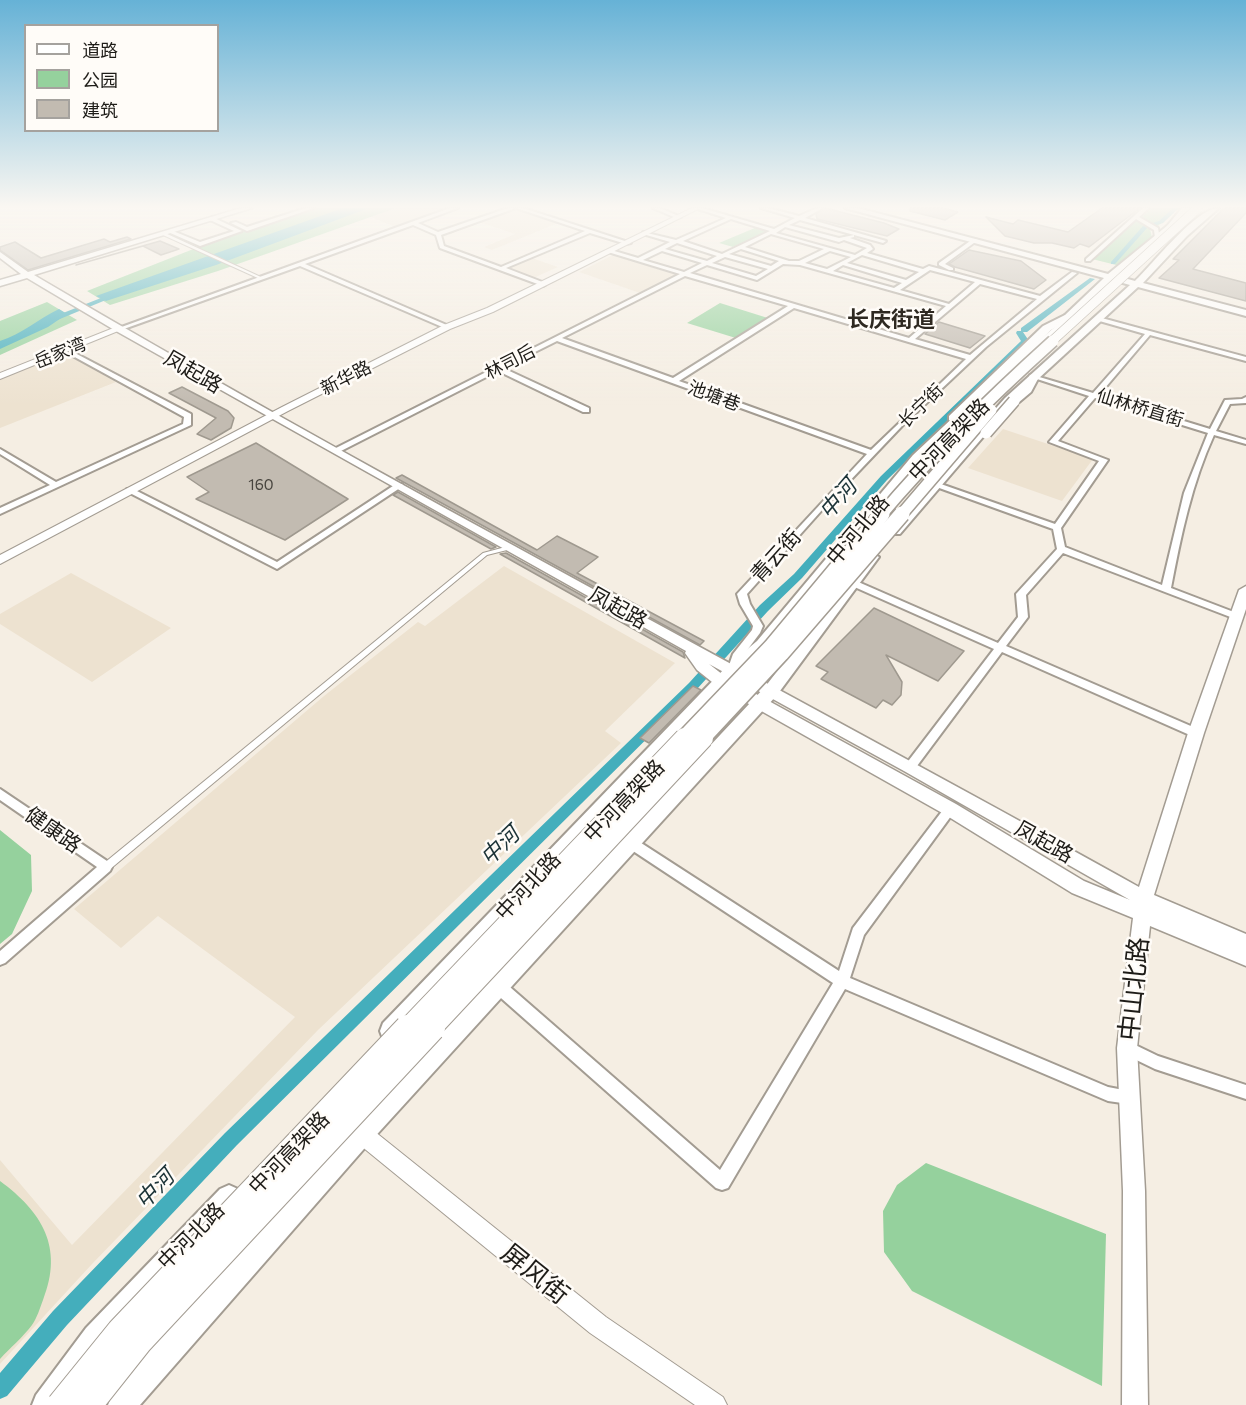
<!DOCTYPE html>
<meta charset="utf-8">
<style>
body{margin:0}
#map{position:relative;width:1246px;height:1405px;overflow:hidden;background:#f5eee3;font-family:Commissioner,"Noto Sans SC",sans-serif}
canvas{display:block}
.legend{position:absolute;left:24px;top:24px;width:195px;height:108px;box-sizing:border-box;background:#fffcf8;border:2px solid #a5a29e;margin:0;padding:8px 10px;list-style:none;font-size:18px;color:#1e1c18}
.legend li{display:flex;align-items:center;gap:12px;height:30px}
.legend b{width:30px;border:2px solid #a5a29e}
</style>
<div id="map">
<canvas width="1246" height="1405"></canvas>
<ul class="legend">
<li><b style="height:8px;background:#fff"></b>道路</li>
<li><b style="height:16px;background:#95d19d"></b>公园</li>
<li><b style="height:16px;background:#c2bbb1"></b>建筑</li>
</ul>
</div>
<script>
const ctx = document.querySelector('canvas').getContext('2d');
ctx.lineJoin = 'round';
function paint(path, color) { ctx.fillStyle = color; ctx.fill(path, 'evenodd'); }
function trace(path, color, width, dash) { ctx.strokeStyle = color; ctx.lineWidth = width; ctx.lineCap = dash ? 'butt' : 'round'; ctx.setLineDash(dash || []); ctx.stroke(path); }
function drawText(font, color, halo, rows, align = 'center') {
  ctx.font = font + ' Commissioner,"Noto Sans SC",sans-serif'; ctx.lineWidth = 5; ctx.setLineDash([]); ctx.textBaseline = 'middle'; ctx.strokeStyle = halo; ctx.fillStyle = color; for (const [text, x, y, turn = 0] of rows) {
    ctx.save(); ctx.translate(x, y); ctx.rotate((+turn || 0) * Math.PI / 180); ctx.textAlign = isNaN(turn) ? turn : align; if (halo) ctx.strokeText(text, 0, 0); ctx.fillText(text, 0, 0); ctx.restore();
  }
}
paint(new Path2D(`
 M396,208H455L398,228L370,217Z
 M513,208H518L561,222L492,250L484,247L515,234L476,221Z
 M613,255L677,275L640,293L579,272Z
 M529,257L558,267L529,280L500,269Z
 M65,353L116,382L0,428V379Z
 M1003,429L1093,459L1062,501L968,468Z
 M504,566L675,663L605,731L621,743L318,1030L92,1264L0,1364V1160L72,1245L295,1017L158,916L121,948L74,909L324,696L418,622L425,626Z
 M71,573L171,628L92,682L0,624V614Z`), '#ede2d0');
paint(new Path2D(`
 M316,208H396L218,271L110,305L87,291L206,244Z
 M1152,208H1177L1157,227L1142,217Z
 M1137,220L1150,229L1152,237L1120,266L1092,259Z
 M757,227L770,231L733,247L719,243Z
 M47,302L77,320L0,355V321Z
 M720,303L771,319L739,339L687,323Z
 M0,830L31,855L32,891L12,934L0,944Z
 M926,1163L1106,1234L1102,1386L912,1291L884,1252L883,1211L897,1185Z
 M0,1181C42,1212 64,1247 43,1300C40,1308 37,1318 32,1325C23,1337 10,1348 0,1359Z`), '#95d19d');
paint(new Path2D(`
 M343,208H369L216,265L106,301L96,296Z
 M59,309L67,314L48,327L0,349V341C22,334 38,319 59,309Z`), '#44aebc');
paint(new Path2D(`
 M1173,208H1179L1163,223L1147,228L1115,264H1111V262L1143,226L1159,221Z
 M1090,278L1095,279L1027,332H1023L1029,341L1028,343L887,480L802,578L768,611L697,689L237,1145L67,1325L7,1396L0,1399V1373L53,1311L225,1133L689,683L760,605L794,574L881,476L1021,341L1016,333L1017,331H1021V328Z
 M116,292L119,294L118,295L55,321L48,319Z`), '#44aebc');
const building = new Path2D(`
 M825,208L884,223L899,229L887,236L817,219L816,214Z
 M910,208H942L958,212L945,220L910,211Z
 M1102,208H1140L1089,247L1080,244L1074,248L1052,243H1034L1005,236L986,217L1013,224L1018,220L1068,232Z
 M1224,208H1246V213L1193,269L1246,283V301L1159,278L1179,260L1173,259Z
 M127,237L131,239L28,270L0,250V247L15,242L41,258L104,239L110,242Z
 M160,241L179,249L161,255L143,246L76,265Z
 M969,250L1021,261L1046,280L1034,289L955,267L949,264Z
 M939,322L985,336L970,348L925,334Z
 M182,387L228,411L234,418L231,428L211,440L197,434L216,418L169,393Z
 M256,443L348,499L285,540L196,499L209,492L187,477Z
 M402,475L537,550L557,536L598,557L577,573L704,641L700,645L396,478Z
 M398,492L496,547L491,549L393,495Z
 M506,553L683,652L685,658L500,554Z
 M874,608L964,651L938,681L886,655L902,682L901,695L892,705L883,700L876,708L821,679L828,672L816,666Z
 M693,686L701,690L649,743L640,738Z`);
paint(building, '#c2bbb1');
trace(building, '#9f998f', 1.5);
const pedestrian = new Path2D(`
 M163,233H165L263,278L260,279L163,235Z
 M509,546L512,548L511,549L487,555L109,870L106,871L103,870L102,867L103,864L483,553Z`);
const minor = new Path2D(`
 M306,208H314L247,231L231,223L236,222L247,227Z
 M450,208H458L418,223L438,232L508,208H523L631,243L626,244L590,233L506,268L545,283V285L543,286L440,248L436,235L413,225L305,264L449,326V328L447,329L300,266L121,330L116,329ZM516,208L585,231L501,267L444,246L441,235Z
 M653,208H660L681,217L676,218Z
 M695,208H702L774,229L795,218L761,208H768L799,216L817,208H823L805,218L886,241L883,243L800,220L789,225L839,238L854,235V237L850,238L870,245L873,249L867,253L923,269L929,266L1040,296L1072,272L1077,273L986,347L902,426L822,510L747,594L750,604L763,626L760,633L742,657L736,674L732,675L727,671L733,654L752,630L753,626L740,604L737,594L867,454L557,341L503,368L589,408V412H583L498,371L339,452H336L332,450L680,274L608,252L611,250L638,258L670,242L643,234V232L676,240L726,218ZM731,219L770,231L722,254L683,241ZM785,227L839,242L844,240L867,248L855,255L776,233ZM771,234L824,249L799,261H789L745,247ZM677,243L717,256L707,261L665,249ZM741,249L779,261L771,266L729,254ZM662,251L702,263L684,272L643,260ZM830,251L851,257L827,269L805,263ZM862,255L919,272L906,280L847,263ZM725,257L768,269L756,276L712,263ZM783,264L800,265L946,306L909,338L690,273L707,265L757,280ZM843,265L902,283L894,288L833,271ZM930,270L975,282L949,304L900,290ZM685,276L788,306L673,378L562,338ZM980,284L1037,299L970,355L915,339ZM794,308L966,359L871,450L679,381Z
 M1143,208H1149L1139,217L1158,228L1160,239L1155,238L1154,230L1136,219L1090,261H1086V259Z
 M212,217L242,231L200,246L168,232L173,231L200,242L234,231L210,220Z
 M973,239L978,240L945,264L953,268V270H949L939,265V263Z
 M1098,317L1246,357V361L1150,335L1099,395L1210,429L1225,400L1242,399L1246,397V403L1230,404L1216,431L1246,440V444L1214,435C1192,483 1181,535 1171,588L1239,614L1241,616L1239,618H1233L1063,553L1026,595L1028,617L1006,646L1200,730L1201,733L1200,736H1192L1002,652L914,770H906L904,767L906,764L994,649L850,585L848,583L850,581H856L998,643L1018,617L1016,594L1057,549L1053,529L931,485L932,483H938L1055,524L1099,461L1049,442L1089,396L1031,377L1036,376L1093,393L1145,334L1096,320L1095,319ZM1095,398L1208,433L1184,493L1162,585L1065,547L1061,528L1108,460L1058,441Z
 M73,352L191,414V425L0,514V508L50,485L0,454V449L56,482L183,424L184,417L71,355L70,354Z
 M396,484H402L403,486L277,569L126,491L127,489H133L277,562Z
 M0,789L110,863L112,867L110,871L5,963L0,965V951L97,867L0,800Z
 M950,804L954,806L956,809L954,812L864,935L850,978L1108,1087L1134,1092L1136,1097L1134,1102L1129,1104L1108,1101L845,989L728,1188L722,1190L716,1188L493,991L491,986L493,981L498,980L503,981L720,1170L833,983L627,847L625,843L627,839L631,838L635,839L839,971L853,928L946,806Z
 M1127,1041L1158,1056L1246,1085V1099L1155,1069L1122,1053L1120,1048L1122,1043Z`);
const tertiary = new Path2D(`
 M692,208H700L493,312L450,329L288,411L0,564V555L282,407L444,325L487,308Z
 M116,327L123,329L0,379V373Z
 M362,1124L369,1127L606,1317L723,1397L727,1405H695L590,1333L355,1141L352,1134L355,1127Z`);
const secondary = new Path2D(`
 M241,208H252L34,275C397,489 771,682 1139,887L1188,733L1239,590L1246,586V609L1204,733L1154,895L1246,934V966L1150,926L1137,1048L1145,1191L1148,1405H1122L1123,1191L1117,1048L1133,918L1072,893L944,814L717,686L697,670L685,653L686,651L116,331L27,278L0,286V280L21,274L0,258V252L28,272ZM709,664L904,771L1130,900L1084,881L956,804L727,678Z`);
const primary = new Path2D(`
 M845,208H858L1108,274L1173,221H1179V225L1117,276L1135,281C1153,264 1196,208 1219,208L1187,236L1143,283L1246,310V316L1138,287L1013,402L900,534H890L888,531L890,528L1005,398L1130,285L1112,280L1072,318L1069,324L1014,372L921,461L767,649L738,675L399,1039L391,1042L383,1039L380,1031L383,1023L726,667L757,641L913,455L1006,368L1062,321L1065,315L1104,278Z
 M872,553L879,557L777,695L370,1142L140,1405H108L112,1395L133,1368L354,1126L765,687L867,554Z
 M229,1185L238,1189L242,1198L238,1207L106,1348L64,1405H32L36,1395L86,1328L220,1189Z`);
const trunk = new Path2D(`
 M1182,208H1190L1169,235H1163V231Z
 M1065,315L1073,317L1051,330L957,420H949V416L1043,326Z
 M1034,374L1039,377L1031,392L1018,403H1010V399L1022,388L1030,375Z`);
trace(pedestrian, '#a39c92', 2);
trace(minor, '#a39c92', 4);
trace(tertiary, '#a39c92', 2);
trace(secondary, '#a39c92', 3);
trace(primary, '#a39c92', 4);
trace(trunk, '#a39c92', 4);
paint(pedestrian, '#fff');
paint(minor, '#fff');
paint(tertiary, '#fff');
paint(secondary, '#fff');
paint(primary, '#fff');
paint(trunk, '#fff');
const trunkBridgeFar4 = new Path2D(`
 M1051,342L1198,208`);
const trunkBridgeFar3 = new Path2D(`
 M986,433L1014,401
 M881,515C934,452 992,396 1053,341
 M901,515L991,410`);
const trunkBridgeFar2 = new Path2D(`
 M683,739L771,647L882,514
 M702,739L781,654L902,514`);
const trunkBridgeFar1 = new Path2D(`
 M407,1029L685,738
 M431,1029L703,738`);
const trunkBridge = new Path2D(`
 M60,1405L120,1331L408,1028
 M89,1405L139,1342L432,1028`);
trace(trunkBridgeFar4, '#a39c92', 10, []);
trace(trunkBridgeFar3, '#a39c92', 14, []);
trace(trunkBridgeFar2, '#a39c92', 18, []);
trace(trunkBridgeFar1, '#a39c92', 22, []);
trace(trunkBridge, '#a39c92', 28, []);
trace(trunkBridgeFar4, '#fff', 9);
trace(trunkBridgeFar3, '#fff', 11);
trace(trunkBridgeFar2, '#fff', 15);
trace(trunkBridgeFar1, '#fff', 20);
trace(trunkBridge, '#fff', 26);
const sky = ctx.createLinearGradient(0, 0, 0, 405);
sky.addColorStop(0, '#66b2d6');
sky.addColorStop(0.51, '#faf7f2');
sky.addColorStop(1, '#faf7f200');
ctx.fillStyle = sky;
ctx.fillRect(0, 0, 1246, 405);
drawText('15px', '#47443e', null, [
 ["160",261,485]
]);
drawText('18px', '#1e1c18', '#fffcf8', [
 ["岳家湾",60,353,-22],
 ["林司后",510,362,-27],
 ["新华路",346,378,-27],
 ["池塘巷",714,396,20],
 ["长宁街",921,406,-44],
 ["仙林桥直街",1140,408,17]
]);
drawText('21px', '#1e1c18', '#fffcf8', [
 ["凤起路",193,372,30],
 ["中河高架路",949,440,-46],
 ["中河北路",858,530,-50],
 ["青云街",776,556,-48],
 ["凤起路",618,608,29],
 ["中河高架路",624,801,-46],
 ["健康路",53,830,35],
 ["凤起路",1044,842,29],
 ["中河北路",528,886,-47],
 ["中河高架路",289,1153,-46],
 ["中河北路",191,1236,-45]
]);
drawText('bold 22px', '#2e2921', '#fffcf8', [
 ["长庆街道",891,320]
]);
drawText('italic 22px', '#1c3337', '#fffcf8', [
 ["中河",838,499,-49],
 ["中河",500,846,-44],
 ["中河",155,1189,-46]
]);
drawText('26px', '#1e1c18', '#fffcf8', [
 ["中山北路",1134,989,-84],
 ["屏风街",535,1274,39]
]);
</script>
